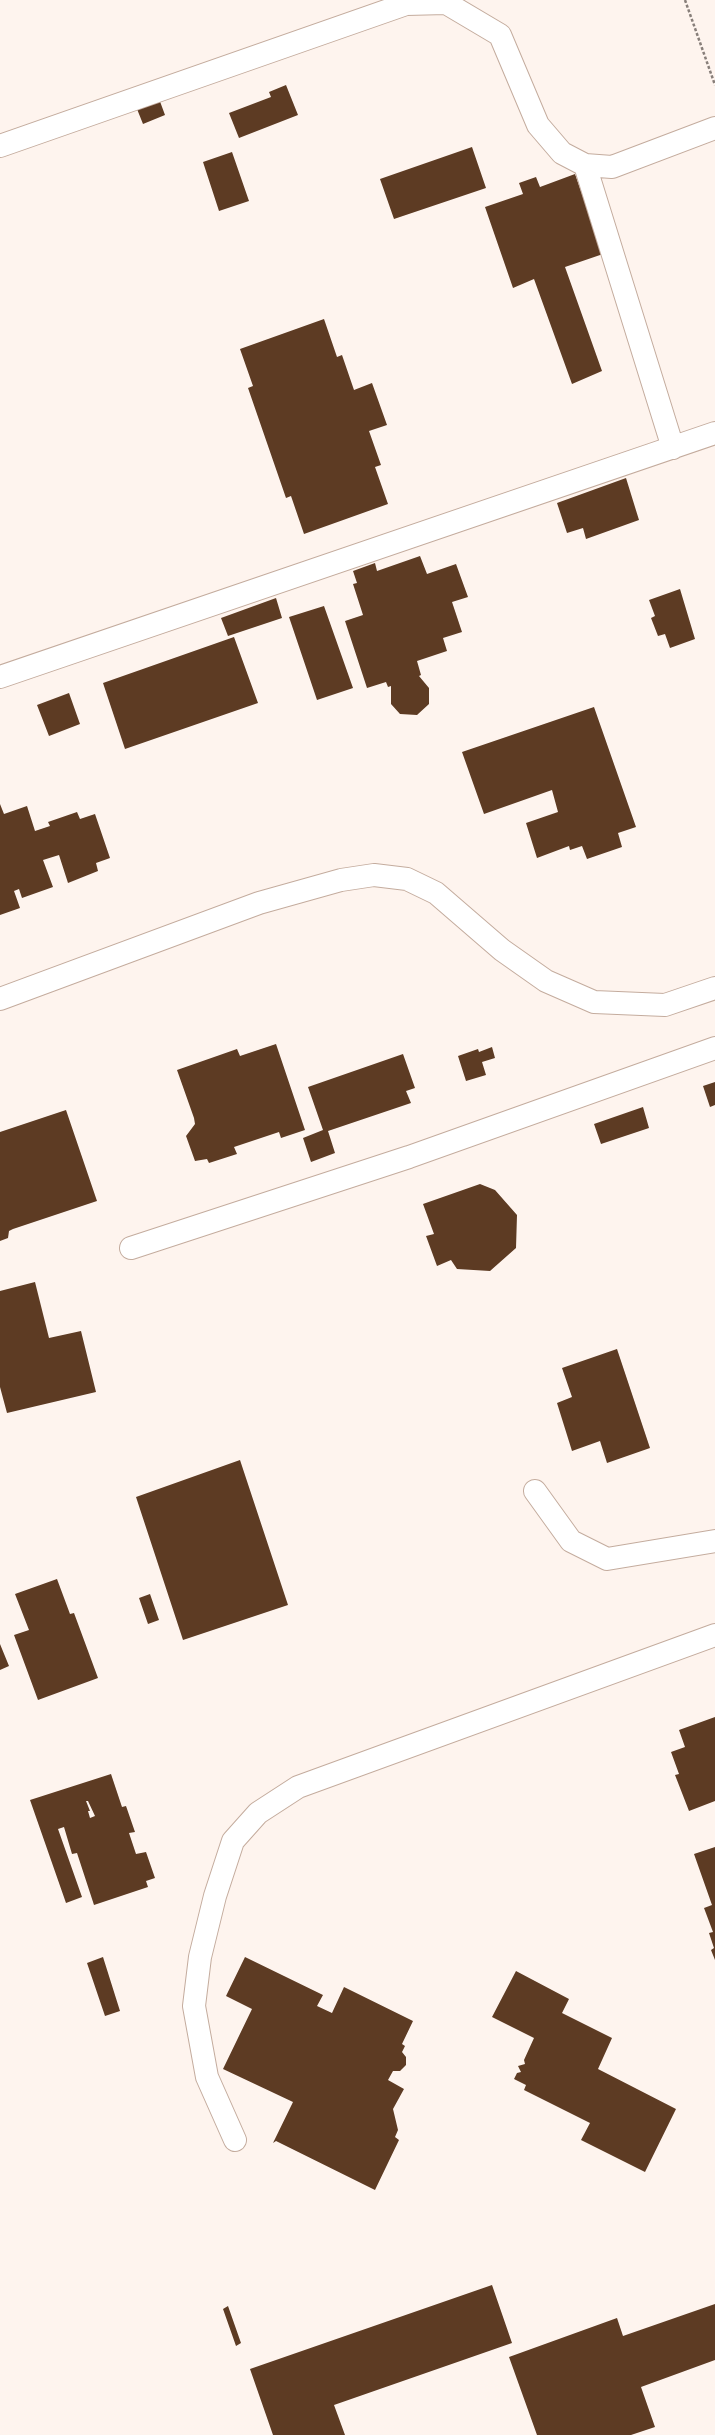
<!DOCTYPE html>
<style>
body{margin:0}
canvas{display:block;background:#fef4ee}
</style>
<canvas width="715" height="2435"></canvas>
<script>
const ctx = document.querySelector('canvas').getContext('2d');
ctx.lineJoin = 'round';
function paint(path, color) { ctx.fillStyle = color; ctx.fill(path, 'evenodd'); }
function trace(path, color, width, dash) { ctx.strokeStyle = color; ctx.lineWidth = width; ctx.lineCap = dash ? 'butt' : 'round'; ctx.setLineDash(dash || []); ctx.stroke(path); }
paint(new Path2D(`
 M286,85L298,115L239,138L229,113L271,97L269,92Z
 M158,96L165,115L143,124L135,104Z
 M472,147L486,188L394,219L380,179Z
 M232,152L249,201L219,211L203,162Z
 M575,174L603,254L565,267L602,371L572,384L534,279L513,288L485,207L523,194L519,183L536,177L540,187Z
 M324,319L337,357L342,355L354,390L372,383L387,425L369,431L381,465L375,467L388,504L304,534L291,496L286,498L248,388L253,386L240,349Z
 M626,478L639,520L586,539L583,528L567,533L557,503Z
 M420,556L427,574L456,564L468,597L452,602L462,632L443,638L447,651L417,661L421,675L419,676L429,688V704L417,715L400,714L391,704V686L388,687L386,682L367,688L345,621L363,615L353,584L357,583L353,571L375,563L377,571Z
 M680,589L695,639L670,648L665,634L658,636L651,618L655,616L649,600Z
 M276,598L282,618L228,636L221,618Z
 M324,606L353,688L317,700L289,617Z
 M234,637L258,703L125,749L103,683Z
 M69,693L80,724L49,736L37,705Z
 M594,707L636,827L618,833L622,847L587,859L582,846L570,850L569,846L537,858L526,823L558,812L552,790L484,814L462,752Z
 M0,804L4,814L27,806L35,831L50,826L48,822L77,812L80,819L95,814L110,858L96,863L98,871L68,883L59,855L43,860L53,887L22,898L19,889L14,891L20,908L0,915Z
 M276,1044L305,1130L281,1138L279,1132L234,1147L237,1154L209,1163L207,1159L195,1161L186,1136L195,1124L194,1118L177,1070L237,1049L240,1056Z
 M492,1047L495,1058L482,1062L486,1075L466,1081L458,1056L478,1049L479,1052Z
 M403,1054L415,1088L406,1091L411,1103L328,1131L335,1153L311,1162L303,1138L323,1130L308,1087Z
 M715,1082V1105L710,1107L703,1086Z
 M643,1107L649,1128L601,1144L594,1124Z
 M66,1110L97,1201L13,1229L9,1231L8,1238L0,1241V1132Z
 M480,1184L495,1190L517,1215L516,1248L490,1271L457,1269L451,1260L437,1266L426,1236L434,1234L423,1204Z
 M35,1282L49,1338L81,1331L96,1392L7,1413L0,1387V1291Z
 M617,1349L650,1448L607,1463L600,1441L572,1451L557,1403L572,1397L562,1368Z
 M240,1460L288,1605L183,1640L136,1497Z
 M57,1579L70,1614L74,1613L98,1678L38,1700L14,1635L29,1630L15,1594Z
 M150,1594L159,1620L148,1624L139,1598Z
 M0,1644L9,1666L0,1670Z
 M715,1717V1801L689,1811L675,1775L679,1774L671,1752L685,1747L679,1730Z
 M111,1774L122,1807L126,1806L135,1832L129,1833L136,1854L146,1852L155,1878L146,1881L148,1887L94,1905L77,1853L72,1854L64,1827L58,1829L82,1897L66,1903L30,1800ZM86,1801H88L95,1816L90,1818L88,1811H90Z
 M715,1847V1960L711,1950L714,1948L709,1933L713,1932L704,1908L712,1905L694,1854Z
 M103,1957L120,2011L105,2016L87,1963Z
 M245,1957L323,1995L317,2006L332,2013L344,1987L413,2021L402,2044L405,2046L402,2052L406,2057V2065L400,2071H393L388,2080L404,2089L393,2109L398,2130L395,2137L399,2140L375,2190L276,2141L273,2143L293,2102L223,2069L252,2009L226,1996Z
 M516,1971L569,1999L562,2013L612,2038L598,2069L676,2109L645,2172L581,2140L590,2123L524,2090L526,2085L514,2079L517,2073L521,2072L518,2066L525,2064L524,2060L534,2038L492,2017Z
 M492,2285L512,2343L334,2405L345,2435H273L250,2369Z
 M715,2304V2360L641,2387L655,2427L631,2435H537L509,2357L617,2318L623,2336Z
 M228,2306L241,2343L236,2346L223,2309Z`), '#5d3b23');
const minor = new Path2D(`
 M0,146L406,4L446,3L500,35L538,125L562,153L585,165L612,167L715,128
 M585,165L673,448
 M0,677L715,433
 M0,999L259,903L341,880L374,875L407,879L436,893L502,950L546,981L594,1002L665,1005L715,988
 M131,1248L409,1157L715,1048
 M535,1491L571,1541L607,1559L715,1541
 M235,2140L207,2077L194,2006L200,1957L215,1896L233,1841L258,1813L298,1787L715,1635`);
trace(minor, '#c4ac9e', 24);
trace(new Path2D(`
 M685,0L715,85`), '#887f7a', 2.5, [3, 2]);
trace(minor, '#fff', 22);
</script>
